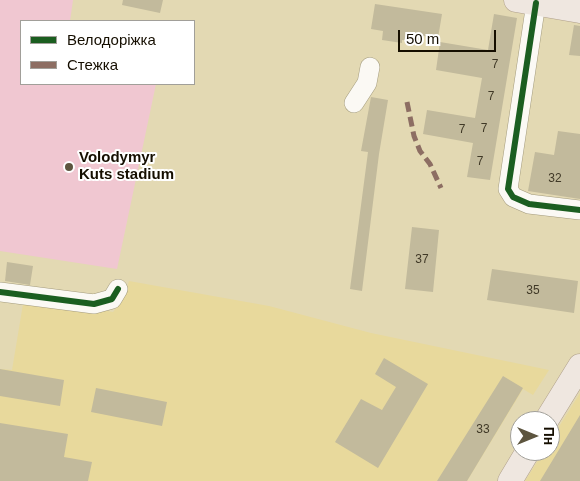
<!DOCTYPE html>
<meta charset="utf-8">
<style>
body{margin:0}
#map{position:relative;width:580px;height:481px;overflow:hidden;background:#e3d9b3;font-family:Arial,sans-serif}
canvas{display:block}
.legend{position:absolute;left:20px;top:20px;width:175px;height:65px;box-sizing:border-box;background:#fff;border:1px solid #a19f99;margin:0;padding:6px 9px;list-style:none;font-size:15px;color:#150e00}
.legend li{display:flex;align-items:center;gap:10px;height:25px}
.legend b{width:25px;border:1px solid #a19f99}
.north{position:absolute;left:510px;top:411px;width:50px;height:50px;box-sizing:border-box;background:#fff;border:1px solid #a19f99;border-radius:50%;rotate:90deg;font-size:14px;font-weight:700;line-height:20px;text-align:center;color:#150e00}
.north::after{content:'';display:block;margin:auto;width:18px;height:22px;background:#5d553f;clip-path:polygon(50% 0,100% 100%,50% 72%,0 100%)}
.scale{position:absolute;left:398px;top:30px;width:98px;height:22px;box-sizing:border-box;border:2px solid #150e00;border-top:0;padding-left:6px;font-size:15px;line-height:18px;white-space:nowrap;color:#150e00;-webkit-text-stroke:4px #fff;paint-order:stroke}
</style>
<div id="map">
<canvas width="580" height="481"></canvas>
<ul class="legend">
<li><b style="height:6px;background:#1b5e20"></b>Велодоріжка</li>
<li><b style="height:6px;background:#8d6e63"></b>Стежка</li>
</ul>
<div class="north">Пн</div>
<div class="scale">50 m</div>
</div>
<script>
const ctx = document.querySelector('canvas').getContext('2d');
ctx.lineJoin = 'round';
function paint(path, color) { ctx.fillStyle = color; ctx.fill(path, 'evenodd'); }
function trace(path, color, width, dash) { ctx.strokeStyle = color; ctx.lineWidth = width; ctx.lineCap = dash ? 'butt' : 'round'; ctx.setLineDash(dash || []); ctx.stroke(path); }
function drawText(font, color, halo, rows, align = 'center') {
  ctx.font = font + ' Arial,sans-serif'; ctx.lineWidth = 4; ctx.setLineDash([]); ctx.textBaseline = 'middle'; ctx.strokeStyle = halo; ctx.fillStyle = color; for (const [text, x, y, turn = 0] of rows) {
    ctx.save(); ctx.translate(x, y); ctx.rotate((+turn || 0) * Math.PI / 180); ctx.textAlign = isNaN(turn) ? turn : align; if (halo) ctx.strokeText(text, 0, 0); ctx.fillText(text, 0, 0); ctx.restore();
  }
}
paint(new Path2D(`
 M129,281L269,306L371,333L549,370L533,395L523,389L467,481H0V369L12,370L24,298L113,312L123,300Z
 M580,393V481H525L544,451H550V441Z`), '#e8d99c');
paint(new Path2D(`
 M0,0H73L70,21H21V84H156L117,269L0,251Z`), '#f0c7d1');
paint(new Path2D(`
 M123,0H163L160,13L122,5Z
 M375,4L442,14L438,38L409,34L408,41L402,40V43L382,40L383,31L371,29Z
 M494,14L517,18L490,180L467,177L473,143L423,134L427,110L475,118L482,78L436,70L440,42L488,50Z
 M574,25L580,26V56L569,55Z
 M371,97L388,100L379,154L362,291L350,289L368,152L361,151Z
 M558,131L580,134V199L528,191L535,152L554,155Z
 M412,227L439,230L433,292L405,289Z
 M7,262L33,266L30,285L5,281Z
 M492,269L578,281L574,313L487,300Z
 M384,358L428,384L378,468L335,442L361,399L382,410L396,387L375,374Z
 M0,369L64,380L60,406L0,396Z
 M503,376L523,388L467,481H437Z
 M96,388L167,402L162,426L91,412Z
 M580,415V481H540Z
 M0,423L68,434L64,457L92,462L88,481H0Z`), '#c2ba9c');
const minor = new Path2D(`
 M536,3L508,189L513,197L529,204L580,210
 M354,103L367,83L370,67
 M0,292L94,304L112,299L118,289`);
const major = new Path2D(`
 M516,0L580,11
 M546,421L580,366
 M510,481L528,451`);
trace(minor, '#a29a7c', 20);
trace(major, '#af9f8a', 25);
trace(minor, '#fbf9f4', 19);
trace(major, '#efe7e0', 24);
trace(new Path2D(`
 M407,102L414,136L420,151L430,164L441,188`), '#8d6e63', 5, [10, 5]);
trace(new Path2D(`
 M536,3L508,189L513,197L529,204L580,210
 M0,292L94,304L112,299L118,289`), '#1b5e20', 6);
for (const [x, y, r, color] of [
 [69,167,5,"#5d553f"]
]) { const dot = new Path2D(); dot.arc(x, y, r, 0, 2 * Math.PI); ctx.fillStyle = color; ctx.fill(dot); trace(dot, '#fff', 2); }
drawText('12px', '#403927', null, [
 ["7",495,65],
 ["7",491,97],
 ["7",484,129],
 ["7",462,130],
 ["7",480,162],
 ["32",555,179],
 ["37",422,260],
 ["35",533,291],
 ["33",483,430]
]);
drawText('bold 15px', '#150e00', '#fff', [
 ["Volodymyr",79,158],
 ["Kuts stadium",79,175]
], 'left');
</script>
